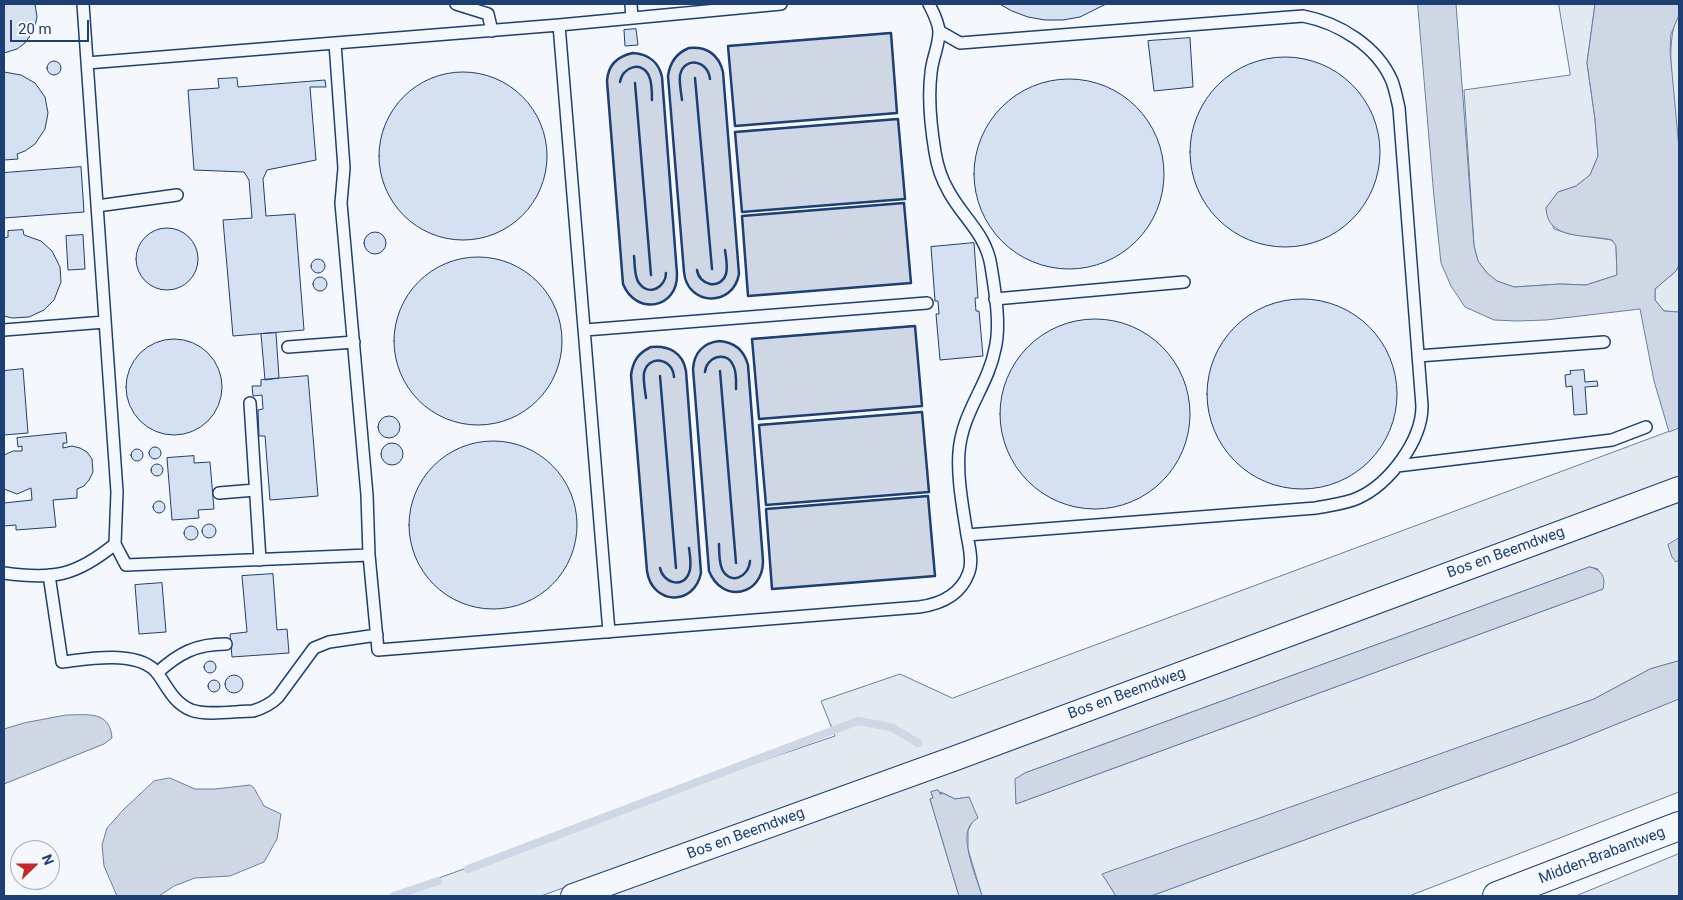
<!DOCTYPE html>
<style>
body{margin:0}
#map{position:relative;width:1683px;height:900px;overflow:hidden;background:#f4f7fb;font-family:Roboto,sans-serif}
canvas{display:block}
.frame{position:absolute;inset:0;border:5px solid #1d3f73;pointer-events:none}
.north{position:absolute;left:10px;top:840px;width:50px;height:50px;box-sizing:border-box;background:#f4f7fb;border:1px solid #9eadc5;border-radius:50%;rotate:68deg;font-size:14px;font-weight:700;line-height:20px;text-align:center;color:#1d3f73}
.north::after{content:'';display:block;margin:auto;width:18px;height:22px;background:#c62828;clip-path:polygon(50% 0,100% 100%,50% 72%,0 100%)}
.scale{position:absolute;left:10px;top:20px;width:79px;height:22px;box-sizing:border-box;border:2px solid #1d3f73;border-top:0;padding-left:6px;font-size:15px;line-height:18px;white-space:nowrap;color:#1d3f73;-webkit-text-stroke:4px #f4f7fb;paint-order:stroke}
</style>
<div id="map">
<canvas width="1683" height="900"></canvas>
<div class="frame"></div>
<div class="north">N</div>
<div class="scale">20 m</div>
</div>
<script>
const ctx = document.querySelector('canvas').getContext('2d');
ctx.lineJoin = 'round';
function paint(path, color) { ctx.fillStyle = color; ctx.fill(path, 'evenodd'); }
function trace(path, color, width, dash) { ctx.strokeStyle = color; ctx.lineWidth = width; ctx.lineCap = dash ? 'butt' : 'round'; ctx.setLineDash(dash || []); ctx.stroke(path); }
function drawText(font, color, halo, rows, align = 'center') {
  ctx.font = font + ' Roboto,sans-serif'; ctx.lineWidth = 4; ctx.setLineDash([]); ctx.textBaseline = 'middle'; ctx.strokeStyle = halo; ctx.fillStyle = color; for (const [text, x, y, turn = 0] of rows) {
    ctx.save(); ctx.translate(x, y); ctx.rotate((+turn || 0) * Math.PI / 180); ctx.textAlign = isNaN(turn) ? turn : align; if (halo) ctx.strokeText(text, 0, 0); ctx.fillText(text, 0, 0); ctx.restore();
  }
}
const green = new Path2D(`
 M1559,4H1595L1587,63L1595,119L1598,156L1590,175L1576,186L1558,192L1546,208L1554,229L1569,234L1612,240L1616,245L1617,275L1586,285L1560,284L1514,287L1497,281L1487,273L1478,261L1474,246L1464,90L1570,75Z
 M1679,15V148C1676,118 1662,38 1679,15Z
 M1679,265V312L1664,311L1655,300V289L1676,271Z
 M1679,428V480L954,750L920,758L541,896H388C537,844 684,786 835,736L821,701L900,674L952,698Z
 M1679,496V538L1677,539L1676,561L1679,560V661L1650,669L1594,699L1103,875L1116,896H982L968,849V830L972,823L969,797L955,799L941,792V796L938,790L931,792L933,798L930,799L959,896H584ZM1590,567L1598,569L1603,589L1016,804V779L1025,773Z
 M1679,699V792L1409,896H1151L1570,743Z
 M1679,854V896H1576Z`);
paint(green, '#e3e9f0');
trace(green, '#687fa3', 1);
const water = new Path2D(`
 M1418,4H1456L1474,246L1478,261L1487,273L1497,281L1514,287L1560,284L1586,285L1617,275L1616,246L1612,240C1588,234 1547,241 1546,208L1558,192L1576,186L1590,175L1598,156L1595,119L1587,63L1595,4H1679V15L1671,34L1670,51L1679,148V265L1676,271L1655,289V300L1664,311L1679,312V428L1669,432L1654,381L1640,309L1546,320L1517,321L1494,320L1465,307L1451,286L1441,263L1434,197Z
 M891,33L897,113L735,126L728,46Z
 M689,48C707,46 719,55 723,72L739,274C733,308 687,306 684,272L668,76C670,62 676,53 689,48Z
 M633,53C649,54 659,63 662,77L677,274C678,309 636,316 623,284L607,81C608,65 618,56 633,53Z
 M898,119L905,199L742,212L735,132Z
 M904,203L911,283L748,296L742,216Z
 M915,326L922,406L759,419L752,339Z
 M719,341C734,342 744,350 748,365L763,561C763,596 722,604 709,571L693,369C694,353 703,343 719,341Z
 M651,347C669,345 683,353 686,371L701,573C694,607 652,605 647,571L631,375C633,361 638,353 651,347Z
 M922,412L929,492L766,505L759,425Z
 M928,496L935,576L772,589L766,509Z
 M1679,538V560L1676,562L1672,557L1668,545Z
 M1590,567C1602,570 1606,577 1603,589L1016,804L1015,779L1025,773Z
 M1679,661V699L1570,743L1151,896H1116L1102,874L1594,699L1650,669Z
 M66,715C87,715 110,710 112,738L104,744L4,784V729L24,723Z
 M170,778L195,789H215L250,785L254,788L264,806L281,814L277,839L264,862L230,876L195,878L174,886L159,896H117L104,866L102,845L107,828L124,809L154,781Z
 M938,790L941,795L940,792L955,799L969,797L978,818C973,821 970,824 968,830C963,847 977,879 982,896H959L930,799L933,798L931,792Z`);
paint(water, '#cfd7e4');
trace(water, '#687fa3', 1);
trace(new Path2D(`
 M468,869L858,721L891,727L918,743
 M394,896L438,881`), '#cfd7e4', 8);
const building = new Path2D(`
 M4,4H35L37,17L34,30L25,43L17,49L4,53Z
 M1000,4H1106L1080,17L1063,20H1045L1028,17L1012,11Z
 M636,29L638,45L625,46L624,30Z
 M1190,38L1193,87L1154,91L1148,41Z
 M1190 152a95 95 0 1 1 190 0a95 95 0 1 1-190 0Z
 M47 68a7 7 0 1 1 14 0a7 7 0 1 1-14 0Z
 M4,72L21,75L35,83L45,97L48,113L45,129L35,144L25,151L17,154L18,159L4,160Z
 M379 156a84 84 0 1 1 168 0a84 84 0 1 1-168 0Z
 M237,78L238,87L325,80L326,87H310L316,160L267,170L263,179L266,216L295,214L304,330L233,336L223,220L252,218L249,180L244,172L194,170L188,90L219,88L218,79Z
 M974 174a95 95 0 1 1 190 0a95 95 0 1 1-190 0Z
 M81,167L84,212L4,218V173Z
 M136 259a31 31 0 1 1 62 0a31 31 0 1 1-62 0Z
 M23,230L24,235L41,241L52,251L60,267L61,282L54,300L44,310L29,317L12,318L4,316V238L8,237V231Z
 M364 243a11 11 0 1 1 22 0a11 11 0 1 1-22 0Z
 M83,235L85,269L68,270L66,236Z
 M974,243L978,298H975L976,311H979L983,356L940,360L936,314H939L938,301H935L931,247Z
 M394 341a84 84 0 1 1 168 0a84 84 0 1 1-168 0Z
 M311 266a7 7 0 1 1 14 0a7 7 0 1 1-14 0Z
 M313 284a7 7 0 1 1 14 0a7 7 0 1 1-14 0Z
 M1207 394a95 95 0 1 1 190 0a95 95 0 1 1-190 0Z
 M1000 414a95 95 0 1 1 190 0a95 95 0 1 1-190 0Z
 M276,333L279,378L265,380L261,334Z
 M126 387a48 48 0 1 1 96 0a48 48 0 1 1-96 0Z
 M23,369L28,433L4,435V371Z
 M1584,370L1585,382L1597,381L1598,386L1585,387L1587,414L1574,415L1572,386L1566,387L1565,375L1571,374L1570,371Z
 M308,376L318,496L270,500L265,436H259L258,410L263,409L262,395L253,396L252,386H261V380Z
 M378 427a11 11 0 1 1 22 0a11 11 0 1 1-22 0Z
 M66,433L67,443H63V448L72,446L80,448L87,452L92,459L93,472L89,480L84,486L77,489V498L53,500L56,527L16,530V525L4,526V503L32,500L31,488L17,494L4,489V455L13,451H22V446L18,447L17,438Z
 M409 525a84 84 0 1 1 168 0a84 84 0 1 1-168 0Z
 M381 454a11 11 0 1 1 22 0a11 11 0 1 1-22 0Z
 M149 453a6 6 0 1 1 12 0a6 6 0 1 1-12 0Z
 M131 455a6 6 0 1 1 12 0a6 6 0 1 1-12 0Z
 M194,456V463L210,462L214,509L198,510L199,518L172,520L167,458Z
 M151 470a6 6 0 1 1 12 0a6 6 0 1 1-12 0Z
 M153 507a6 6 0 1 1 12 0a6 6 0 1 1-12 0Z
 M202 531a7 7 0 1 1 14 0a7 7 0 1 1-14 0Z
 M184 533a7 7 0 1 1 14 0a7 7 0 1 1-14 0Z
 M273,574L277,630L287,629L289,653L232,657L230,634L247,632L242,576Z
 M162,583L166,632L139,634L135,585Z
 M204 667a6 6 0 1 1 12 0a6 6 0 1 1-12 0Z
 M225 684a9 9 0 1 1 18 0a9 9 0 1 1-18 0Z
 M208 686a6 6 0 1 1 12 0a6 6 0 1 1-12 0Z`);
paint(building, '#d5e0f0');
trace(building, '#1d3f73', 1);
const service = new Path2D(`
 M456,4L488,14L492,31
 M631,4L632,18
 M559,25L781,4
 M939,31L960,43L1303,16C1339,23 1377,46 1392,81C1395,89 1397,99 1399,108L1422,406C1422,441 1389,484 1358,498C1345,504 1330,505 1316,508L967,535
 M335,43L559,25L609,632
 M87,63L335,43L344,168L341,203L367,495L369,555L126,565L115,544
 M97,206L177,195
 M995,299L1184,282
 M4,330L105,322
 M585,330L927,303
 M288,347L354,342
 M1418,356L1604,342
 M250,403L260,560
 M1397,466L1612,440L1646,427
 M219,493L255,490
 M369,555L378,650L919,607C941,604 961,595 969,572C973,561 969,546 967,535C963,508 957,479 959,452C962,412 988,386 995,349C1001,325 995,291 991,266C986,234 964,219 949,192C942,180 937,165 935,152C931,128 928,97 931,73C932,59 939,46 939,32C939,23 933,12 929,4
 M4,573C53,580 76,576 115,544L117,492L83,4
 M49,575L62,662C88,659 140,649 158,674C168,688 174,703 191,710C207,716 236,711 253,711C263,708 271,704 278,697L314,648L329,642L377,635
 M157,673C179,653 196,644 226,644`);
const minor = new Path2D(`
 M573,896L953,759L1679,489`);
const trunk = new Path2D(`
 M1497,896L1679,826`);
trace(service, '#1d3f73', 14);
trace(minor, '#1d3f73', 26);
trace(trunk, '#1d3f73', 30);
trace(service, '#f4f7fb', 11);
trace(minor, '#f4f7fb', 24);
trace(trunk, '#f4f7fb', 28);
trace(new Path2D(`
 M891,33L897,113L735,126L728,46Z
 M689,48C707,46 719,55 723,72L739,274C733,308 687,306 684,272L668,76C670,62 676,53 689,48Z
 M633,53C649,54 659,63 662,77L677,274C678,309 636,316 623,284L607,81C608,65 618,56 633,53Z
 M695,78L712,269
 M620,82C622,67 642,60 649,76C652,82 652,93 652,100
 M635,83L651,275
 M682,100C681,92 679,82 680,75C684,56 708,60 710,79
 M898,119L905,199L742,212L735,132Z
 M904,203L911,283L748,296L742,216Z
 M634,256C635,264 634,277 639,283C649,297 666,287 666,273
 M697,270C699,285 720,291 726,274C728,267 726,257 725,250
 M915,326L922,406L759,419L752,339Z
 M719,341C734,342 744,350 748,365L763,561C763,596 722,604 709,571L693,369C694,353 703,343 719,341Z
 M651,347C669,345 683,353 686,371L701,573C694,607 652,605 647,571L631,375C633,361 638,353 651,347Z
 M720,371L736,563
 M705,372C706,357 726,350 733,365C737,372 736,382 736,389
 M660,376L676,568
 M646,398C645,390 643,380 644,373C648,354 673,358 674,377
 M922,412L929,492L766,505L759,425Z
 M928,496L935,576L772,589L766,509Z
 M719,544C719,552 719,562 722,569C730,586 749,577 750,561
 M660,568C663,583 683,589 689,573C692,566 690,555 689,548`), '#1d3f73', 2.5);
drawText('15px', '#1d3f73', '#f4f7fb', [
 ["Bos en Beemdweg",1506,553,-20],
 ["Bos en Beemdweg",1127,694,-20],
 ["Bos en Beemdweg",746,834,-20],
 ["Midden-Brabantweg",1602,856,-21]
]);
</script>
